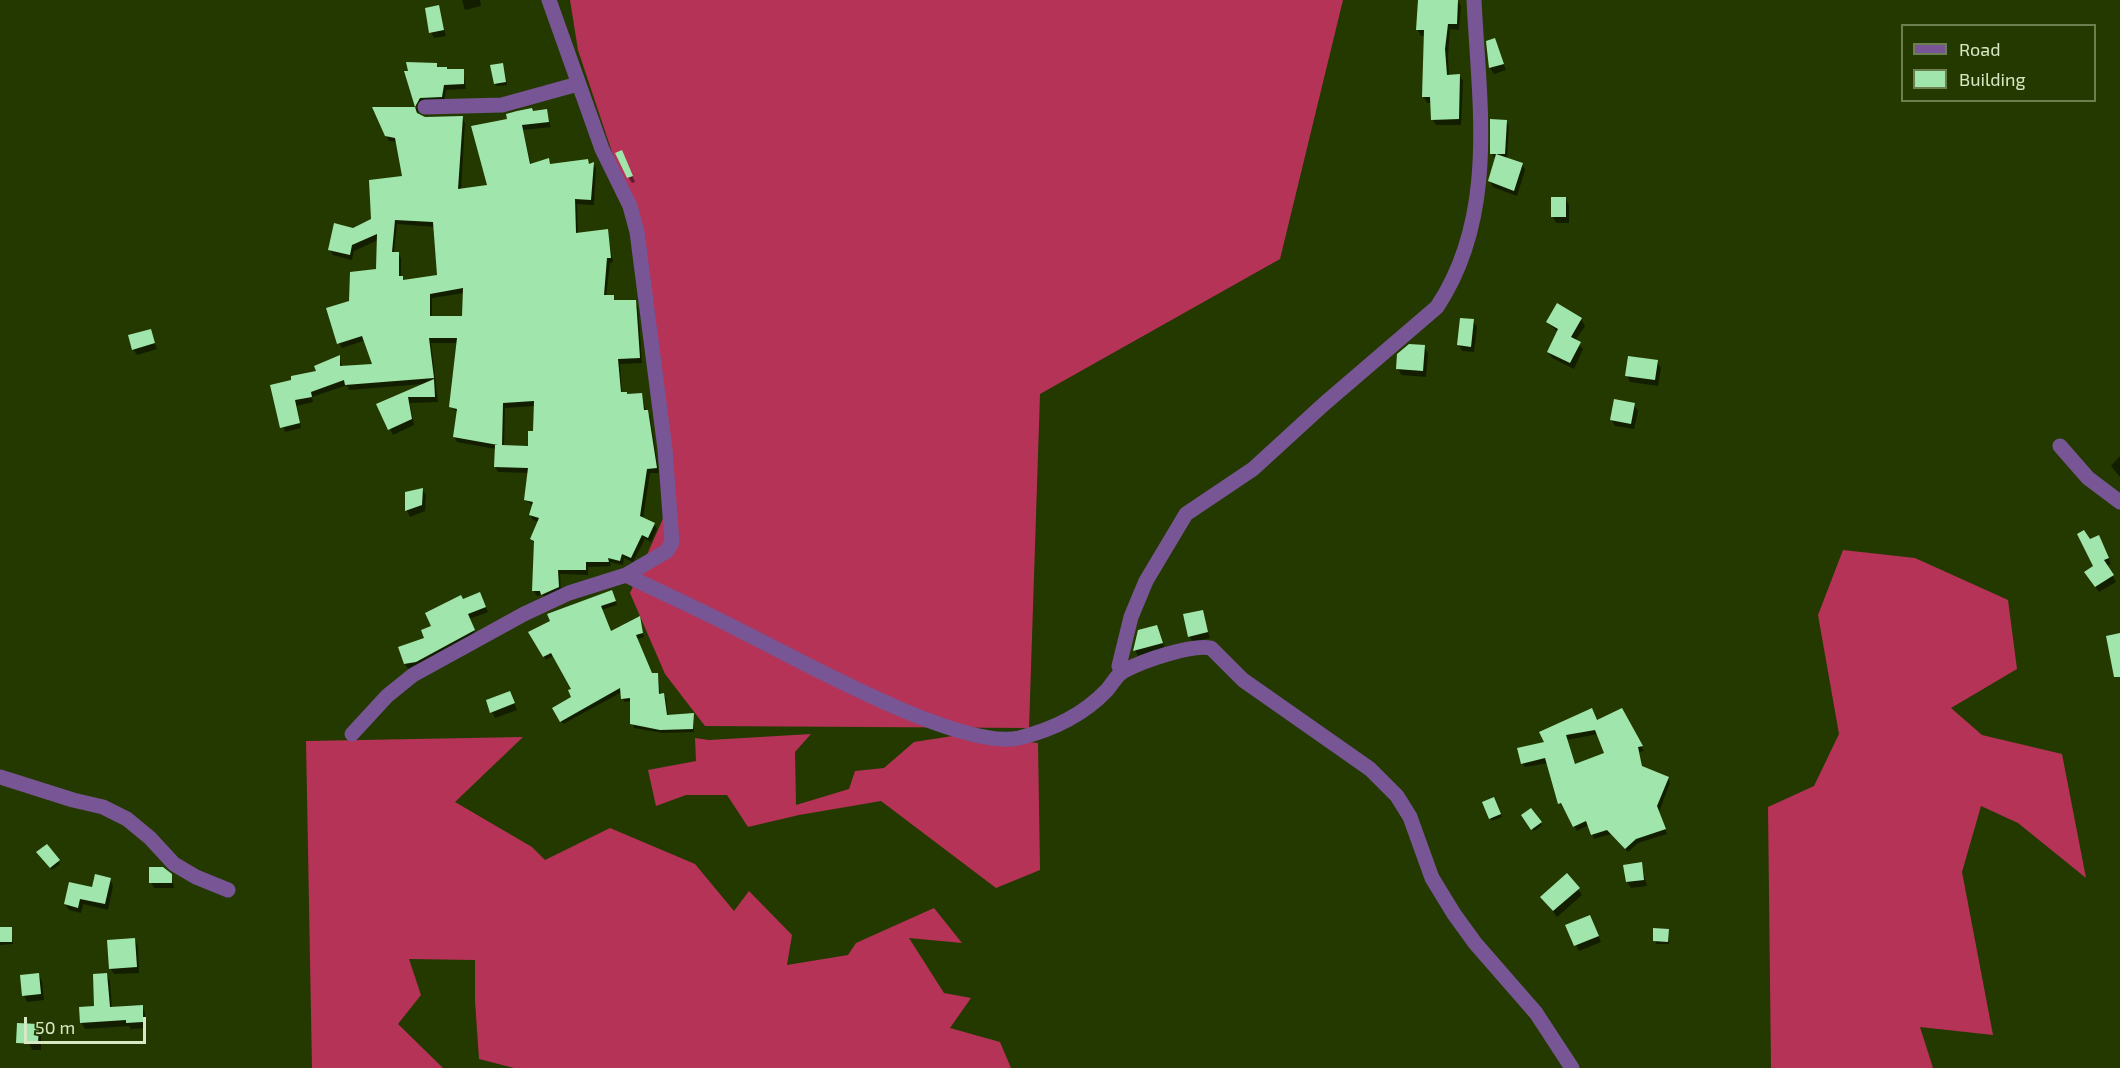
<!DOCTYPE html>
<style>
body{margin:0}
#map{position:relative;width:2120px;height:1068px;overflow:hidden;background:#243900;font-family:"Exo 2",sans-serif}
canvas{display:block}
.legend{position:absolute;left:1901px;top:24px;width:195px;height:78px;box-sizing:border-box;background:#243900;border:2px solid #6c7f4e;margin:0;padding:8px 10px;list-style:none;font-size:18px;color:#d7e9c4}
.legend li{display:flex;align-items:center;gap:12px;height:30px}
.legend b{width:30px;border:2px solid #6c7f4e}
.scale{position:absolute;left:24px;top:1017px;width:122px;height:27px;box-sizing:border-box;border:3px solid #d7e9c4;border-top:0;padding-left:8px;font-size:18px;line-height:21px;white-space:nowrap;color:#d7e9c4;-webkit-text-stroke:4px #243900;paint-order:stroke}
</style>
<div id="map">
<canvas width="2120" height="1068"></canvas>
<ul class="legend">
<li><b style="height:8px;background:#785594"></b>Road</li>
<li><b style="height:16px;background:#a0e5ab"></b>Building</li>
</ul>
<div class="scale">50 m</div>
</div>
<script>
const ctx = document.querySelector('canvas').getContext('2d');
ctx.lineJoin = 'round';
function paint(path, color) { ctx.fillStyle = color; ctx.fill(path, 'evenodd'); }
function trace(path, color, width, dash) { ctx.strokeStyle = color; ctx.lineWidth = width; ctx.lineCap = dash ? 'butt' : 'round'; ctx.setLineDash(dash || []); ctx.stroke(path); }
paint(new Path2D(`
 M570,0H1343L1280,259L1040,394L1029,728L705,726L665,674L630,593L669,505L630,206L578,50Z
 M1843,550L1915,558L2008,600L2017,669L1951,708L1982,735L2062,754L2086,878L2018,823L1981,806L1962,872L1993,1035L1920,1027L1933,1068H1771L1768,807L1814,786L1839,734L1818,615Z
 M811,734L795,752L796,805L849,789L855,771L884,768L914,742L959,735L1038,743L1040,870L996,888L881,801L799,815L748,827L727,795H686L656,806L648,770L696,761L695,738L709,740Z
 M523,737L455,802L532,847L545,860L610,828L695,864L734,911L749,891L792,935L787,965L848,955L856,943L934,908L962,943L909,938L944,993L971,998L950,1028L1000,1042L1011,1068H514L479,1059L475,1001V960L409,959L421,995L398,1024L443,1068H312L306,741Z`), '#b53357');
paint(new Path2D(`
 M462,0H480L481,6L465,10Z
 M1420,0H1457L1461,6L1459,30L1450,29L1448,56L1449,76L1459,75L1463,81L1461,125H1436L1433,120L1432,103H1427L1424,97L1425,36H1421L1418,30Z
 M438,7L446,36L434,38L431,32Z
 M1494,39L1506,70L1494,74L1490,68L1488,42Z
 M436,64L439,68L448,71L463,70L466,89L446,90L444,102L423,103L417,113L424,118L462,117L465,123L461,191L489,186L508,120L546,111L551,127L523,130L531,165L548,160L551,165L587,161L590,165L593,164L596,168L594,205L577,204L578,234L607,231L613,262L610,263L606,297H613L616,302L635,301L638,307L642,363L620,364L622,393L628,396L641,394L646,411L650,416L659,473H650L643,519L654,524L657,529L651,542L645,539L633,562L624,558L623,565L610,562L611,566L588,567V575L560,574L561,592L545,599L543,595L537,596L534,591L535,544L532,539L539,522L533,520L530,515L533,506L526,500L529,473L498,472L495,466L496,449L457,442L454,437L458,413L450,406L458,343H431L438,402L410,403L414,425L393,435L378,404L423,384L349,390L347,385L312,397L313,402L297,406L301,428L285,432L272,386L318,372L340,357L342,367L375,365L366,340L342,348L339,343L350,302L377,270L378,240L354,251L352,260L333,255L330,250L354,229L372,220L404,177L397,142L389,141L374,109L417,108L406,73ZM397,224L435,227L439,276L404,281L401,278V258L398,253H394ZM464,293L463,318H432V298ZM535,406V433L529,448L504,447L505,408Z
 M504,67L507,85L497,86L495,84Z
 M1492,120L1506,121L1509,126L1507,160L1522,164L1525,170L1517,196L1493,187L1490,181L1495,159L1492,154Z
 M625,158L635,182L632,183L628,177Z
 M1565,198L1569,205V223H1556L1553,217Z
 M1581,319L1585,326L1575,341L1583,349L1574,369L1552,358L1548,352L1558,332L1547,322Z
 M1473,321L1477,327L1474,352L1462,351L1459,345Z
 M150,331L157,349L137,355L133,349Z
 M1424,347L1428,353L1426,377L1401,375L1398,368Z
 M1657,362L1661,368L1658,386L1630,382L1627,375Z
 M1634,405L1638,411L1634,429L1615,426L1611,419Z
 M2120,456V477L2111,466Z
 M422,489L426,495L425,511L410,517L407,511V493Z
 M2090,541L2102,543L2111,564L2107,566L2116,582L2099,592L2089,578L2095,567Z
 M614,595L617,605L601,610L611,633L639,618L644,637L637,639L652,674L657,675L659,679L660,695H664L666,698L668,716L694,714V732L663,733L634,728L632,701L624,702L622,692L563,724L554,709L573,698V690L554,655L546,660L530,633Z
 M482,599L488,612L469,619L476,635L419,667L408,669L405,664L434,627L463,600Z
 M1202,612L1210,638L1193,642L1189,636Z
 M1157,627L1165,649L1138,656L1135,650Z
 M513,699L517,710L495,718L492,712Z
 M1621,710L1644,751L1639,752L1643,768L1668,778L1670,783L1659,812L1667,834L1638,843L1628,852L1611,834L1594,839L1589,825L1577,831L1560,803L1548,763L1525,767L1522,763L1546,743ZM1598,734L1606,754L1575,765L1567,740Z
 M1493,798L1502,817L1492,821L1484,802Z
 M1531,810L1542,825L1534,831L1523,815Z
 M47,846L60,864L52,870L40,855Z
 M1641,864L1647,886L1631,888L1627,882Z
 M171,875L174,888H154L151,882Z
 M110,879L113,886L108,910L83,904L81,913L69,910L65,904Z
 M1578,889L1582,895L1557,917L1542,897Z
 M1593,923L1601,942L1579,951L1576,945Z
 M0,929H11L13,944L0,945Z
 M1655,930H1668L1669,944H1656Z
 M135,940L138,946L139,973L114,974L110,968Z
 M106,974L110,981L112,1008L142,1006L145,1013L146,1028L131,1029L129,1026L85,1029L81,1022L96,1007Z
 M39,975L42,981L44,1000L27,1002L24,995Z
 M38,1025L41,1032V1050H32L29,1043Z`), '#0007');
paint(new Path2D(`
 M1418,0H1458L1457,24H1448L1445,49L1447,75L1460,74L1459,119L1431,120L1430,97H1422L1424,30H1416Z
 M439,5L444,30L429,33L425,8Z
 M1495,38L1504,64L1489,68L1486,41Z
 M406,62L437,63V67H447V69H464V84L444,85L442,97L420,98L415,107L417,113L425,117L463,116L458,189L487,185L471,126L507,119L506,114L517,111L532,108L533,111L547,109L549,122L522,125L530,164L549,158L550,164L588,159L589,164L594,162L591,200L575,199L576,233L608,229L611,258H607L604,295H614V300H636L640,358L618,359L621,392H627V394L642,393L644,410H648L657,468L647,469L640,516L655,523L648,538L642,535L631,558L622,554L620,561L608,558L609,562H586V570H558L559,587L541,595L540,591H532L534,541L530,539L539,518L529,515L533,502L524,500L528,468L494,467L495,445H498L453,437L457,409L449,407L457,338H429L434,378L345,385L344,380L311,392L312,397L295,400L300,423L280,428L270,385L291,380V376L316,371L314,366L340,355V366L372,364L362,336L337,344L326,308L349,301L350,272L376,269L377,234L352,245L350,255L328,250L334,223L353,228L371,219L369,180L402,176L395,138L385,136L372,107H415L404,71H408ZM395,220L433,222L437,275L403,280V276H399V252H392ZM463,288L462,316H430V294ZM534,401L533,431H528V446L502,445L503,403Z
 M503,63L506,82L494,84L490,65Z
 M1490,119L1507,120L1505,154H1490Z
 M622,150L633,176L627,178L615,153Z
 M1496,154L1523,163L1514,191L1488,181Z
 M1551,197H1566V217H1551Z
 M1557,303L1582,318L1571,337L1581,342L1570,363L1547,352L1558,329L1546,322Z
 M1460,318L1474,319L1471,347L1457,345Z
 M151,329L155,343L132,350L128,335Z
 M1409,344L1425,345L1423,371L1396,369L1397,354Z
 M1628,356L1658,360L1655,380L1625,376Z
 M434,379L435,397H408L412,419L388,430L376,404Z
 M1614,399L1635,403L1631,424L1610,420Z
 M423,488L422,505L405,511V492Z
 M2084,530L2090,539L2099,535L2109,558L2104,560L2114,575L2095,587L2084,572L2093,566L2077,534Z
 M612,590L616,601L601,606L611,631L640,616L643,633L636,635L652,673H658L659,694L664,693L667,715L694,713L693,729L660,730L630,724V698L621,699L620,688L560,722L552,708L571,697L568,690L571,689L551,653L543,657L528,632L550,621L547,614Z
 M480,592L486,607L468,614L475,630L416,662L404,664L398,647L424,638L421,630L431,626L425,613L461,595L463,599Z
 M1203,610L1208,632L1188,637L1183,614Z
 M1157,625L1163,643L1133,651L1138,630Z
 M2120,633V677H2114L2106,636Z
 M510,691L515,703L490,713L486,700Z
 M1592,708L1597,720L1622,708L1643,746L1638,747L1642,766L1669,777L1657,806L1666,829L1636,839L1625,849L1607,830L1591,835L1586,821L1573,827L1561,803L1558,804L1545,758L1521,764L1517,748L1544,742L1539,732ZM1595,730L1604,753L1575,764L1566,735Z
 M1494,797L1501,814L1489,819L1482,802Z
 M1531,808L1542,822L1531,830L1521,815Z
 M47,844L60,860L50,868L36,852Z
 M1642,862L1644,880L1626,882L1623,865Z
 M149,867H163L172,874V883H149Z
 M1567,873L1580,888L1553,911L1540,897Z
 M95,874L111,878L105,904L80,899L78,908L64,904L69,882L92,887Z
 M1590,915L1599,936L1574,946L1565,925Z
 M0,927H12V942H0Z
 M1653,928L1669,929L1668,942L1653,941Z
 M135,938L137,967L109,969L107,940Z
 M39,973L41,994L22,996L20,975Z
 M107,973L110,1007L143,1005V1022L126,1023V1020L80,1023L79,1007L94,1006L93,974Z
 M17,1023L39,1024L38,1044L16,1043Z`), '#a0e5ab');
trace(new Path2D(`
 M425,107L502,105L578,84
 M2060,446L2088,478L2120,502
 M626,575C664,594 703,611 741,631C798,659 960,751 1019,738C1051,730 1082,716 1106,691C1112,685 1116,675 1124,671C1142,661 1191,644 1211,648L1243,680L1370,769L1397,796L1410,817L1432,878L1454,914L1475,943L1536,1013L1572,1068
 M1121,672L1119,666L1131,617L1146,581L1186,514L1253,469L1324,404L1437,307C1498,215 1479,104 1474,0
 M352,734L387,696L413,675L524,614L569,593L626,575L667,551L672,542L665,449L637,232L630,206L602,149L549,0
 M0,777L73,800L103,807L127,819L150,838L174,864L196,877L228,890`), '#785594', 15);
</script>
